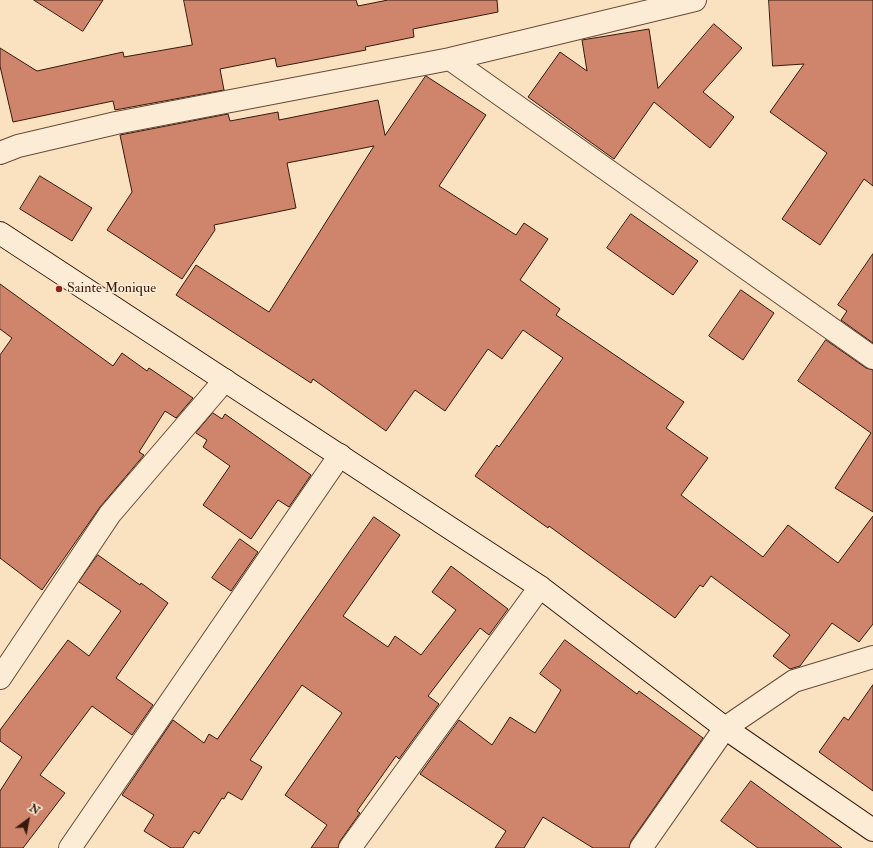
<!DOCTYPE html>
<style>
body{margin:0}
#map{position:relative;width:873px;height:848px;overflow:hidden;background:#fae1bf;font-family:"IM FELL Double Pica",serif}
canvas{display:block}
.north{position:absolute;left:8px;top:800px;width:40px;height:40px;-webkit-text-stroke:3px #fcecd5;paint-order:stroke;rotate:32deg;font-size:11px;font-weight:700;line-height:16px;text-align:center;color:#38180b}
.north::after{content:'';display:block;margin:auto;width:14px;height:18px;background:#38180b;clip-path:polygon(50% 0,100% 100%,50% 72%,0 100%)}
</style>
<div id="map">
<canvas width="873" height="848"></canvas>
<div class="north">N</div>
</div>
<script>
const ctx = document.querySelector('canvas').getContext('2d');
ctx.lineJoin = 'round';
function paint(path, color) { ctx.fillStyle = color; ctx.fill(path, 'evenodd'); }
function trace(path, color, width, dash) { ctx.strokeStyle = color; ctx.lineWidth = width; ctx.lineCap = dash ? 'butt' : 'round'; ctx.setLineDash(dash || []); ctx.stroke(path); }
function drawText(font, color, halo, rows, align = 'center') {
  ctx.font = font + ' "IM FELL Double Pica",serif'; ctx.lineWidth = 3; ctx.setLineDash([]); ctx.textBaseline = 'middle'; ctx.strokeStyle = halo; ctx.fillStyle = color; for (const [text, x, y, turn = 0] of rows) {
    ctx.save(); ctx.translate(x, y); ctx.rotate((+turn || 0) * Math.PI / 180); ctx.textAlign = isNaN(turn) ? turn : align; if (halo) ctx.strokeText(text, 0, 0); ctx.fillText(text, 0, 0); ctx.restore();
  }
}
const building = new Path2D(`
 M34,0H103L83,31Z
 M184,0H356L358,6L388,0H497L498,12L413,29L414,37L365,47L366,50L277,67L275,58L220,69L224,90L115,110L113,101L13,122L0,66V48L37,71L123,52L124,57L192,45Z
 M769,0H873V186L864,179L820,245L782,219L827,153L770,112L804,64L773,66Z
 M714,24L742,48L703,92L734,117L710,148L654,102L614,159L528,97L560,52L587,71L582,40L649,29L658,88Z
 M426,76L486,115L439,186L516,235L524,223L548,239L520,280L560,309L556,315L684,402L666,428L708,458L681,495L763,557L788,525L838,563L873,516V624L859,642L832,623L800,666L790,669L773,656L790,635L711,576L703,587L700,585L675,618L549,526L548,528L475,476L497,445L499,447L563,358L523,330L502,359L488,349L445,411L415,390L386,431L313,379L311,383L176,295L196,265L269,312L374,146L287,163L296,208L214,225L215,230L182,279L107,230L132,192L120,135L228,114L230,121L278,112L279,120L378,100L385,135Z
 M40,176L92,208L72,241L20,209Z
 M631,214L698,261L673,295L607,248Z
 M873,254V343L841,320L847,311L838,305Z
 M0,284L113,366L122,353L147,371L149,368L193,398L176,418L165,411L139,452L144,455L100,507L42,590L0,558V355L12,338L0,329Z
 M741,290L774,313L743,360L709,336Z
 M826,340L866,368L873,370V512L835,488L871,433L798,381Z
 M213,413L222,419L225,414L311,475L289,507L278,500L251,539L203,505L230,466L203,447L207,440L196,433Z
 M374,517L400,535L343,616L388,647L395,636L421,655L456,610L432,592L451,566L508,609L489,635L480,628L428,696L439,704L399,759L396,756L357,811L360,813L340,841L338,848H311L327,825L285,795L342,713L302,685L250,760L262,767L242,800L228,792L224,799L222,798L199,834L194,831L183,848H171L144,831L154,815L122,795L173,720L204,743L209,734L217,739Z
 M240,539L258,552L231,591L212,578Z
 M98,555L140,585L141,583L168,603L116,678L153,705L132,735L92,706L40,775L65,793L23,848H0V791L22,757L0,741V730L68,640L89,656L121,611L79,582Z
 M565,640L637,694L639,691L703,738L631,841L629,848H593L543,817L524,848H495L506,831L420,774L459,720L492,745L510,717L535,733L561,690L540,674Z
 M873,685V791L819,752L844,717L848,720Z
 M751,781L842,848H758L721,821Z`);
paint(building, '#ce856c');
trace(building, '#38180b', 1);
const street = new Path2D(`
 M450,59L873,358
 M0,153L18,146L116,123L450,59L695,0
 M0,678L110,514L225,380
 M70,848L340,455
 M350,848L540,587
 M641,848L725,728L794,681L873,657`);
const secondary = new Path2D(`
 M0,233L540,587L725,728L873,830`);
trace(street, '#684a38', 24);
trace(secondary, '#38180b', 24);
trace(street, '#fcecd5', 22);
trace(secondary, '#fcecd5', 22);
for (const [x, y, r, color] of [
 [59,289,4,"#8f2418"]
]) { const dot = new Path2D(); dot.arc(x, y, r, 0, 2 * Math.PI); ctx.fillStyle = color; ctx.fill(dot); trace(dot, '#fcecd5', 1.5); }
drawText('14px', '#38180b', '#fcecd5', [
 ["Sainte Monique",67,289]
], 'left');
</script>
